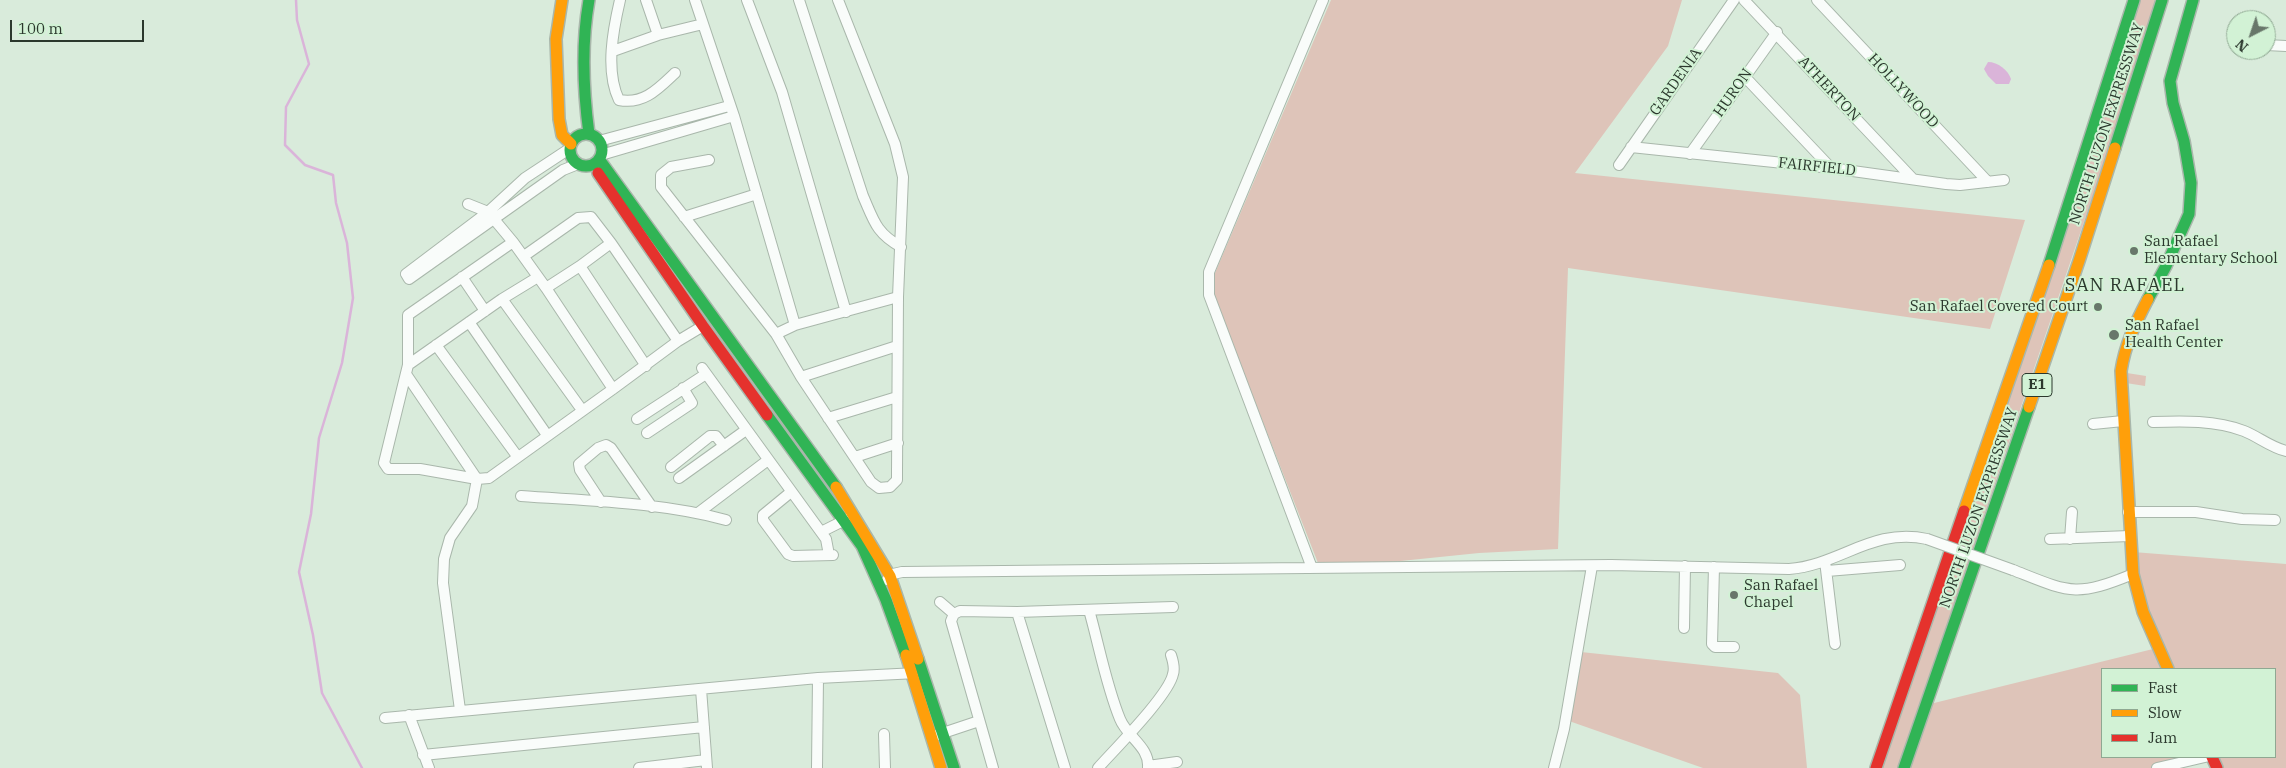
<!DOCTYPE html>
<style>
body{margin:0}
#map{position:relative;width:2286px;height:768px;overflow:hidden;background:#d9ebdb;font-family:"IBM Plex Serif",serif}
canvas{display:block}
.legend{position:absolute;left:2101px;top:668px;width:175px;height:90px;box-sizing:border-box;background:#d2f2d5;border:1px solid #8fa892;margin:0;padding:6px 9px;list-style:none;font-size:15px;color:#2b382d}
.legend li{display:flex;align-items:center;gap:10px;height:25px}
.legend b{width:25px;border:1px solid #8fa892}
.north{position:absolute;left:2226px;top:10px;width:50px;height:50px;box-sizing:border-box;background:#d2f2d5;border:1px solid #8fa892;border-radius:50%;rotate:221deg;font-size:14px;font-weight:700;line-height:20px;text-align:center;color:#2b382d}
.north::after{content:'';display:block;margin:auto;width:18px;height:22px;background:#68776a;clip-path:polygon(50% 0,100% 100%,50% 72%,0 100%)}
.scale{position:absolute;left:10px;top:20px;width:134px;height:22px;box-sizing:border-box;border:2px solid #2b382d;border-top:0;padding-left:6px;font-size:15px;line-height:18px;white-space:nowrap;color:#2b382d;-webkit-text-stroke:4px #d2f2d5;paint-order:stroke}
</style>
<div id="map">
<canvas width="2286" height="768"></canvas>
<ul class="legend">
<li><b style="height:6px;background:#30b455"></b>Fast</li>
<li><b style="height:6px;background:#ff9f0a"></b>Slow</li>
<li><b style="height:6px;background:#e5322d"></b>Jam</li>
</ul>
<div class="north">N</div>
<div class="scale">100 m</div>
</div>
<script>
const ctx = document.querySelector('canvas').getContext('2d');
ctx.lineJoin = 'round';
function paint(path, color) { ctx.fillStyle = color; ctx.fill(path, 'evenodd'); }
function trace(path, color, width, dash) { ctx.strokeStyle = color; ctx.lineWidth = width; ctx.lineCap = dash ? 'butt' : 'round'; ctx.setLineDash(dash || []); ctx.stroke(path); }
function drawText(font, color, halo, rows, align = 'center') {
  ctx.font = font + ' "IBM Plex Serif",serif'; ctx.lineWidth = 4; ctx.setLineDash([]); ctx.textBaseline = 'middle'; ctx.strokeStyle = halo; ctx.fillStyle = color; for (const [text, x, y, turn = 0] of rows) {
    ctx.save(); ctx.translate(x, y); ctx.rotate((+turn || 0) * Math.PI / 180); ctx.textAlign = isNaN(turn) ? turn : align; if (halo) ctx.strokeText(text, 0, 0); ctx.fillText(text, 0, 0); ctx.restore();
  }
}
paint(new Path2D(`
 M1331,0H1682L1668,46L1575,173L2025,220L1990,329L1568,268L1558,549L1479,553L1381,563H1318L1216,302L1212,280Z
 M2140,0H2158L2134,75L1898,768H1879Z
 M2127,373L2146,376L2145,386L2126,383Z
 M2133,552L2286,564V768H2222L2217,757H2275V669H2173L2146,611Z
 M2153,649L2163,669H2102V757H2193L2153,768H1907L1930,704Z
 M1581,652L1778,673L1800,695L1807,768H1703L1569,721Z`), '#dec4b9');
paint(new Path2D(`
 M1988,62C1998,62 2008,70 2011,79L2009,84H1996L1988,76L1984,69Z`), '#dab4d9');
trace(new Path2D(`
 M296,0L297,20L309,64L286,107L285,145L305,165L333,175L336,203L347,243L353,298L342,363L319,438L311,514L299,572L313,635L322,693L362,768`), '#dab4d9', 2.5);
const street = new Path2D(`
 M620,0C613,30 605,71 619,100C644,105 659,88 675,73
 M646,0L658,35
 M695,0L734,116L795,325
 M747,0L782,92L846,312
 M799,0L863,196C874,221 876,233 901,247
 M1744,0L1913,179
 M1817,0L1988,182
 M2266,45L2286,46
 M613,51L658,35L703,24
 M1744,76L1831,168
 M599,141L729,106
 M1631,147L1831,168L1946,184L1960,185L2004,180
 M569,149L525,178L488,212L406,274L409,279L563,170L578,164
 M1690,154L1777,32
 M601,155L734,116
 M709,160L671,167L661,175V187L776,334L801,377L871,482L879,488L890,487L897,480V474L898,297L903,177L895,144L838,0
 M1619,165L1734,0
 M468,204L488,212L513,242L546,288L613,389L678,341L611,243L591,217L578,218L524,256
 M684,217L757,194
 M513,242L408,315V365L384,463L388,469H420L477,479L489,478L613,389
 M580,266L611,243
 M462,277L485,311
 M546,288L580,266L646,366
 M502,299L582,410
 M469,322L547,435
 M776,334L795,325L898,297
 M678,341L703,326
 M436,345L517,456
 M408,365L502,299L538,277
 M702,368L826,539L829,555
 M406,374L477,479L472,506L450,538L444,559L443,583L460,710
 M801,377L897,346
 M828,418L897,397
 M637,419L706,374
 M2153,422C2182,421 2216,420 2244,431C2259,437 2270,447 2286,451
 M2093,424L2123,421
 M647,433L692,403L683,388
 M855,457L898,443
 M671,467L710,436H716L724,446
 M679,478L746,430
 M791,492L763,515V520L788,554L793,556L833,555
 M521,496C589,501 660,502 726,520
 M601,502L580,470L579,464L598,448L606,445L611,448L652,507
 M2128,512H2196L2242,519L2275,520
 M698,513L768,460
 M821,532L849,518
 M2050,539L2130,536
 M2070,539L2072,512
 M1825,561L1835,644
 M1714,567L1712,644L1715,647H1734
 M1312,568L1209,295V272L1323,0
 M2013,570C2069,592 2075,598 2133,574
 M1827,571L1900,565
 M887,580L893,574L902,572L1611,565L1789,569C1840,565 1873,527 1927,539
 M940,602L954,614
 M1089,610C1099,645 1106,685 1120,719C1127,737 1150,747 1148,768
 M1017,612L1065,768
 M1684,628L1685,566
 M701,689L707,768
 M409,715L429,768
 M385,718L818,678L917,673
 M884,734L885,768
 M937,735L979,721
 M423,755L704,727
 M1148,766L1177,762
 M639,768L706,760
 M817,768L818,678
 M993,768L951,621L954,614L960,611L1017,612L1173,607
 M1098,768C1114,750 1169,695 1173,674C1175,668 1173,661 1171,655
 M1554,768L1564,729L1592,566
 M2157,768L2205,757`);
const fast = new Path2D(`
 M589,0C581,45 583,89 589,134
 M570 150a16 16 0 1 1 32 0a16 16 0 1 1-32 0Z
 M2115,148L2162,0
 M599,159L836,487
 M2049,265L2134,0
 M2148,299L2166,266L2189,214L2191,183L2184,141L2173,103L2170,81L2193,0
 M767,415L862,546L886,600L906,655
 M918,659L954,768
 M1904,768L2029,407`);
const slow = new Path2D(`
 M562,0L556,39L559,119L562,135L571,144
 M2148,299C2136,322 2125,344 2121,371L2133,574L2143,612L2168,669
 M2029,407L2079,261L2115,148
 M836,487L890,576L918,659
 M1964,511L2049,265
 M906,655L941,768`);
const jam = new Path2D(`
 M598,173L703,326L767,415
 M2212,757L2217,768
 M1876,768L1964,511`);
trace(street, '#a9b7ab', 12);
trace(fast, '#a9b7ab', 14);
trace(slow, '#a9b7ab', 14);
trace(jam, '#a9b7ab', 14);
trace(street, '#f9fcfa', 10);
trace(fast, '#30b455', 11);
trace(slow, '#ff9f0a', 11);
trace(jam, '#e5322d', 11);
const streetBridge = new Path2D(`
 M1927,539L2013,570`);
trace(streetBridge, '#a9b7ab', 12, []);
trace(streetBridge, '#f9fcfa', 10);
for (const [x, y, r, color] of [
 [2134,251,5,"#68776a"],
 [2098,307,5,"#68776a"],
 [2114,335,6,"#68776a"],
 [1734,595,5,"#68776a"]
]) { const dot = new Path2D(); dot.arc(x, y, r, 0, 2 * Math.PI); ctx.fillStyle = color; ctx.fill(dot); trace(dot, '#d2f2d5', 2); }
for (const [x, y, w] of [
 [2037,385,30]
]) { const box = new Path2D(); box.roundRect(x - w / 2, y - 11.5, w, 23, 4); ctx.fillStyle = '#d2f2d5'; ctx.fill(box); trace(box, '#2b382d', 1); }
drawText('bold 14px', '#2b382d', null, [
 ["E1",2037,385]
]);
drawText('15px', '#2b382d', '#d2f2d5', [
 ["GARDENIA",1676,82,-55],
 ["ATHERTON",1829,89,47],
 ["HOLLYWOOD",1903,91,47],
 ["HURON",1733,93,-55],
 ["NORTH LUZON EXPRESSWAY",2107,124,-72],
 ["FAIRFIELD",1817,167,6],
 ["NORTH LUZON EXPRESSWAY",1979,508,-71]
]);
drawText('15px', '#2b382d', '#d2f2d5', [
 ["San Rafael",2144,242],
 ["Elementary School",2144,259],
 ["San Rafael Covered Court",2088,307,"right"],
 ["San Rafael",2125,326],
 ["Health Center",2125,343],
 ["San Rafael",1744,586],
 ["Chapel",1744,603]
], 'left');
ctx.letterSpacing = '1px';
drawText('18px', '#2b382d', '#d2f2d5', [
 ["SAN RAFAEL",2125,286]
]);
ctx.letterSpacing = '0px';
</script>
